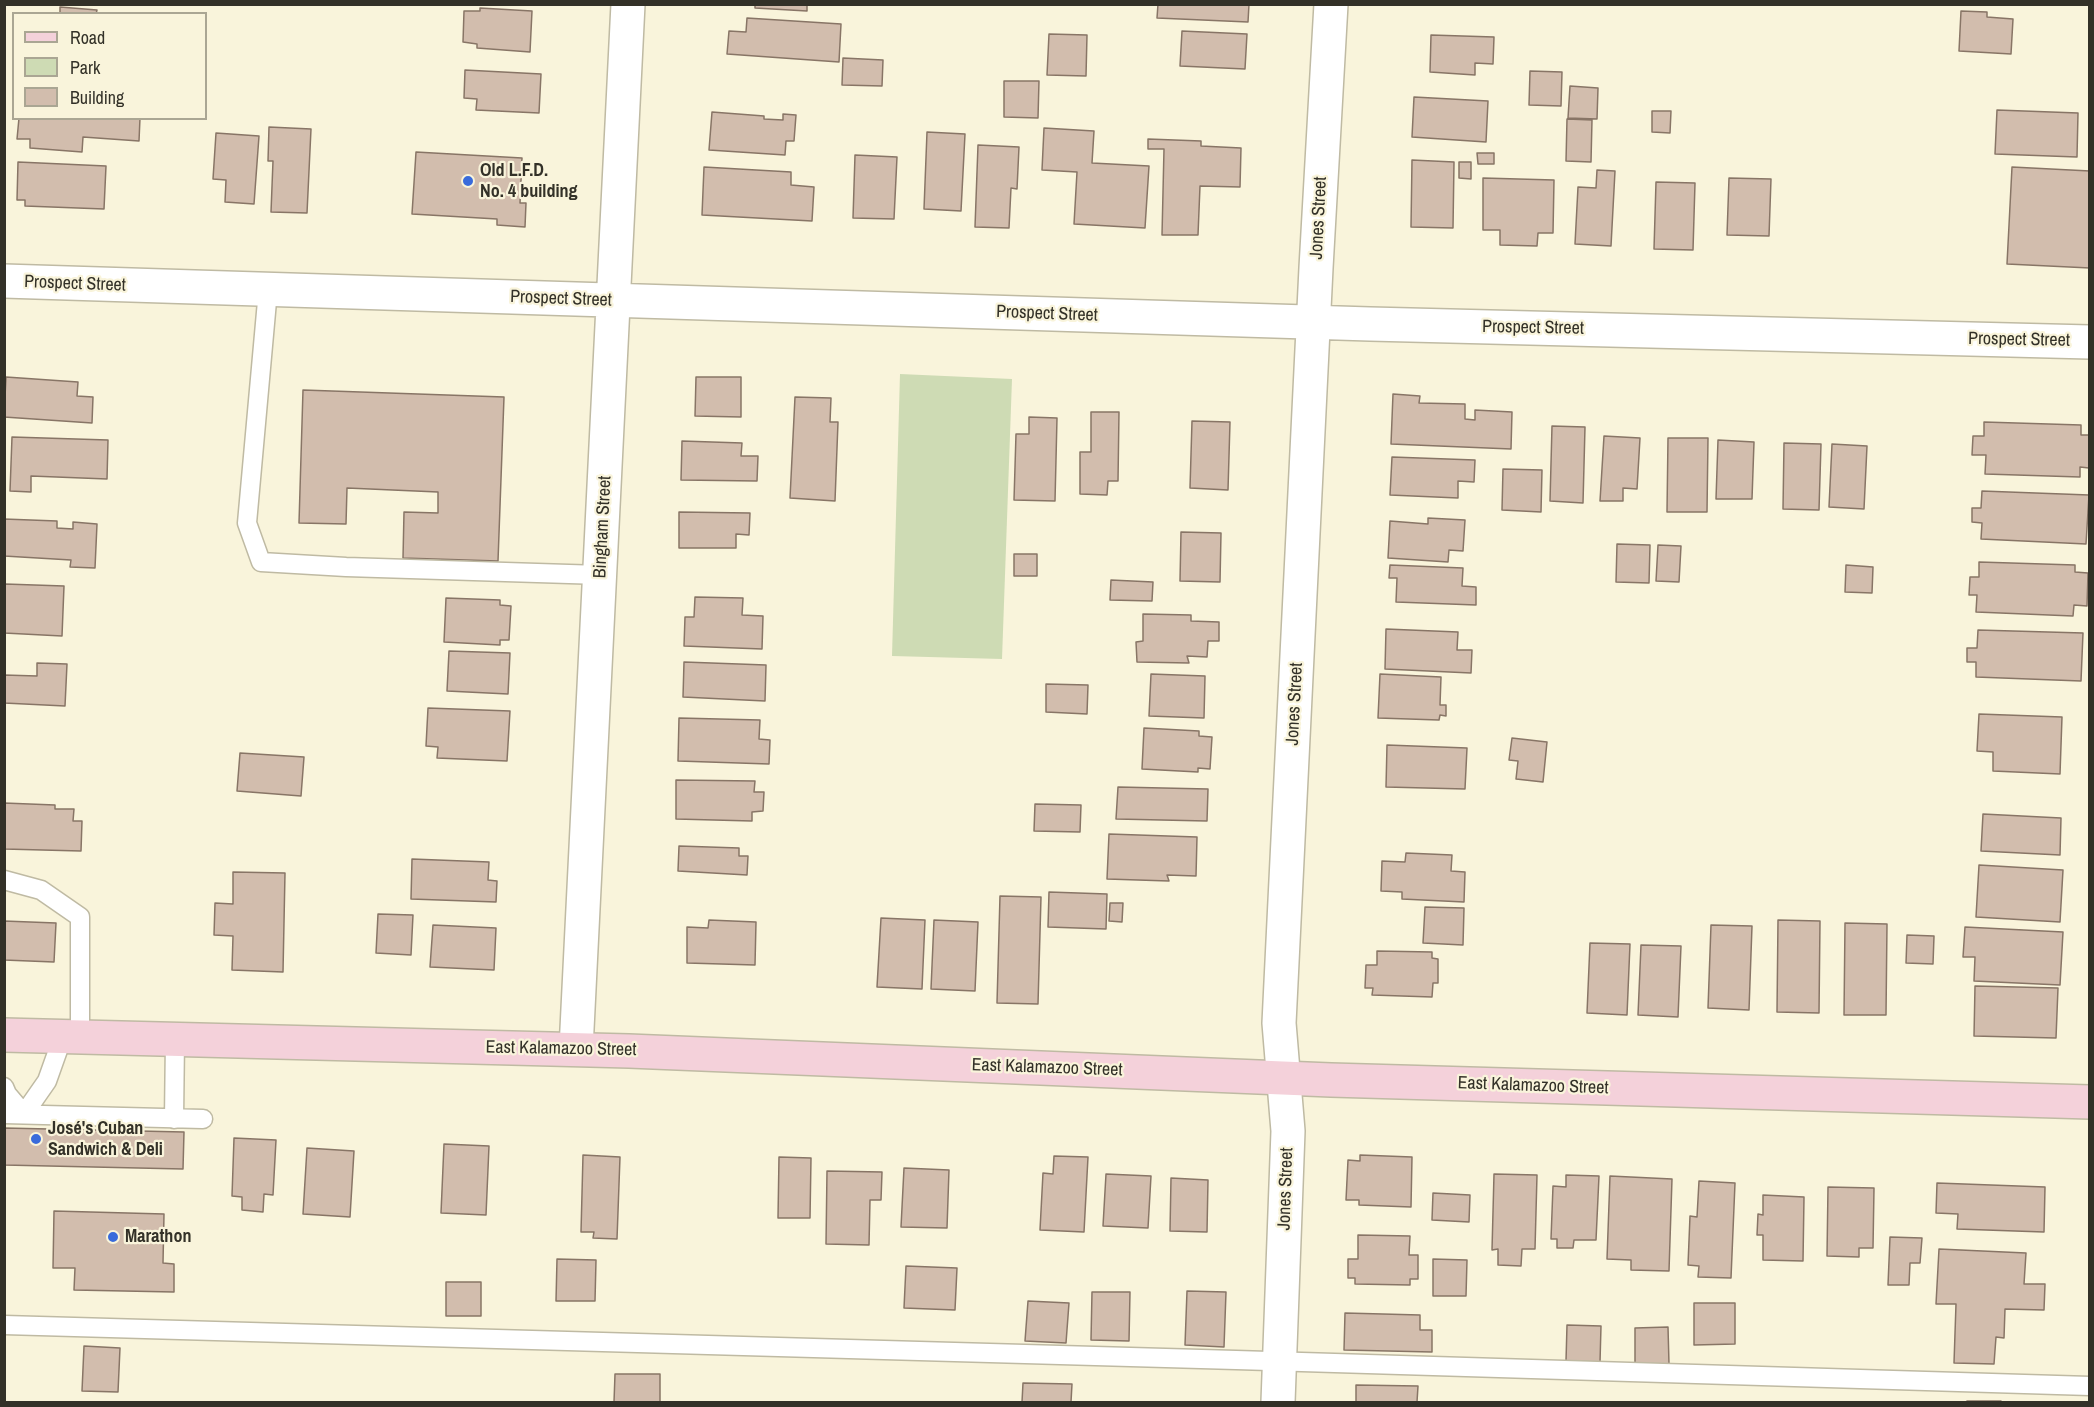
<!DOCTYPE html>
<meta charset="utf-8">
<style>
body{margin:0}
#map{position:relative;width:2094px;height:1407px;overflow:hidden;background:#f9f4db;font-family:"Archivo Narrow",sans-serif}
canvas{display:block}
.frame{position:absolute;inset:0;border:6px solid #333128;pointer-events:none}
.legend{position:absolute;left:12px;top:12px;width:195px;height:108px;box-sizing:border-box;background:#f9f4db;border:2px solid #aaa693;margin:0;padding:8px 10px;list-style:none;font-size:18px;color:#333128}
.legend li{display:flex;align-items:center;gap:12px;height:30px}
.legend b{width:30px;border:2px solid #aaa693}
</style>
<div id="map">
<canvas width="2094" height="1407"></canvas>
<div class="frame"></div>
<ul class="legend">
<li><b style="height:8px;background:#f4d1da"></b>Road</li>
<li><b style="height:16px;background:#cedbb4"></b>Park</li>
<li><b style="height:16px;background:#d2bdad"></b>Building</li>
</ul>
</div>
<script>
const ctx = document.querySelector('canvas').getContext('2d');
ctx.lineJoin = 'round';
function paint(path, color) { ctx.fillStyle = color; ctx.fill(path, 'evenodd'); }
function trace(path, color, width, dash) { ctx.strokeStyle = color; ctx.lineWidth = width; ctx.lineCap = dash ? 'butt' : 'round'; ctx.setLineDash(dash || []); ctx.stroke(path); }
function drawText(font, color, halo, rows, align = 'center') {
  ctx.font = font + ' "Archivo Narrow",sans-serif'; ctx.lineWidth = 4.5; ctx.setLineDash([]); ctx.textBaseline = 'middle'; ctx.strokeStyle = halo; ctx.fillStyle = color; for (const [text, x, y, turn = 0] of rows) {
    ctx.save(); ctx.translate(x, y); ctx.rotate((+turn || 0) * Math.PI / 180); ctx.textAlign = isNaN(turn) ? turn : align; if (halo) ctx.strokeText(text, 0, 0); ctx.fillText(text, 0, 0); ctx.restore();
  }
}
paint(new Path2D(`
 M900,374L1012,379L1002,659L892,656Z`), '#cedbb4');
const building = new Path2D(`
 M755,4H807V11L755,8Z
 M1158,4H1249L1248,22L1157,18Z
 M60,7L97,10L96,14H60Z
 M480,8L532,11L530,52L477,48V44L463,42L464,11H480Z
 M1961,11L1987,12V17L2013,19L2011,54L1959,51Z
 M747,18L841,24L839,62L727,54L729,31L746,32Z
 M1182,31L1247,34L1245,69L1180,66Z
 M1049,34L1087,35L1086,76L1047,75Z
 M1431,35L1494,37L1493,64L1475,63V75L1430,72Z
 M843,58L883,60L882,86L842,85Z
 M465,70L541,74L539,113L476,110L477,99L464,98Z
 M1530,71L1562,72L1561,106L1529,105Z
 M1004,81H1039L1038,118L1004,117Z
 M1570,86L1598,88L1597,119L1568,118Z
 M1414,97L1488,101L1486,142L1412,137Z
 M1997,110L2078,113L2077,157L1995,154Z
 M1652,111H1671L1670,133L1652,132Z
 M712,112L764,116V119L783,120V114L796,115L794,141H786L785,155L709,150Z
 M19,118H140L139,141L83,137L82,152L30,148V139H17Z
 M1567,119L1592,120L1591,162L1566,161Z
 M269,127L311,129L307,213L271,212L273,161H268Z
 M1044,128L1094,131L1092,163L1149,166L1145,228L1074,224L1077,172L1042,170Z
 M927,132L965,134L961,211L924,209Z
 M216,133L259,136L254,204L225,202L226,180L213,179Z
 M1148,139L1201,141V146L1241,148L1240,187L1200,186L1198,235H1162L1164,149H1148Z
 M978,145L1019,147L1017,189L1011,188L1009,228L975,227Z
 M416,152L522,158L520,203H526L525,227L497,225V219L412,214Z
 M1477,153H1494V164H1478Z
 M855,155L897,157L894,219L853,218Z
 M1412,160L1454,162L1453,228L1411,227Z
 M18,162L106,166L104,209L25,206V200H17Z
 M1459,162H1471V179L1459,178Z
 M704,167L791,172V185L814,187L812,221L702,215Z
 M2012,167L2090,171V268L2007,264Z
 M1597,170L1615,171L1611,246L1575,244L1578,187L1596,188Z
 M1483,178L1554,180L1553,233H1538L1537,246L1500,245V230H1483Z
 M1729,178L1771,179L1769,236L1727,235Z
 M1656,182L1695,183L1693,250L1654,249Z
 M6,377L78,382L77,396L93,397L92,423L4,417Z
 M696,377H741V417L695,416Z
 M303,390L504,397L498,561L403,558L404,512L438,513V492L347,488L346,524L299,523Z
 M1393,394L1420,396L1419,403L1465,404V419L1475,420V410L1512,412L1511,449L1391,444Z
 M795,397L831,398L830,422H838L835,501L790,498Z
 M1091,412H1119L1118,481H1108L1107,495L1080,494V452H1091Z
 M1029,417L1057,418L1055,501L1014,500L1016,434H1029Z
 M1192,421L1230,422L1228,490L1190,488Z
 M1984,422L2081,425V435H2090L2089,468L2080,467V477L1985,474L1986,455H1972L1973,436H1984Z
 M1552,426L1585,427L1583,503L1550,501Z
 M1604,436L1640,438L1637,489L1623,488V501H1600Z
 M12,437L108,440L107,479L31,476V492L10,491Z
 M1668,438H1708L1707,512H1667Z
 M1718,440L1754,442L1752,499H1716Z
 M682,441L742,443L741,456H758L757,481L681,480Z
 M1784,443L1821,444L1819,510L1783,509Z
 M1832,444L1867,446L1864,509L1829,507Z
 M1392,457L1475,460L1474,482L1458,481V498L1390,495Z
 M1503,469L1542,470L1541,512L1502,510Z
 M1982,491L2089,495L2086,544L1981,539L1982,523L1972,522V508H1981Z
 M679,512L750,513L749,535L736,534V548H679Z
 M1428,518L1465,520L1463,551L1449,550L1448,562L1388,558L1390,521L1428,524Z
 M4,519L57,521V528L73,529V522L97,524L95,568L70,567L71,560L4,556Z
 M1181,532L1221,533L1220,582L1180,581Z
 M1617,544L1650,545L1649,583L1616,582Z
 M1658,545L1681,546L1679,582L1656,581Z
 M1014,554H1037V576H1014Z
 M1979,562L2075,565V572L2088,573L2087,606L2074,605L2073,616L1976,612L1977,595H1969L1970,577H1979Z
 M1390,565L1463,568L1462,586L1476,587V605L1396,602L1397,578H1389Z
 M1846,565L1873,567L1872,593L1845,592Z
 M1111,580L1153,582L1152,601L1110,600Z
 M5,584L64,586L62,636L4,633Z
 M695,597L743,598L742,615L763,616L762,649L684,646L685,617H694Z
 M446,598L500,600V605L511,606L509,640H500V645L444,642Z
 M1143,614L1191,615V621L1219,622V641H1208L1207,657L1187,656L1189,663L1137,662L1136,642L1143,641Z
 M1386,629L1458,632L1457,650H1472L1471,673L1385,669Z
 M1978,630L2083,633L2081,681L1976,677V662H1967V648H1977Z
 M449,651L510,653L508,694L447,691Z
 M684,662L766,665L765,701L683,697Z
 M37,663L67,664L65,706L4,703V675L37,676Z
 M1151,674L1205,676L1204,718L1149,716Z
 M1380,674L1441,677L1440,705H1446V716L1440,715L1439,720L1378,718Z
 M1046,684L1088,685L1087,714L1046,712Z
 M428,708L510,711L507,761L437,758L438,747L426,746Z
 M1979,714L2062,717L2060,774L1993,771V752L1977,751Z
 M679,718L760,720L759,739L770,740L769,764L678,761Z
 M1144,728L1199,731V736L1212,737L1210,769L1198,768V772L1142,769Z
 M1512,738L1547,742L1543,782L1516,779L1518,761L1509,760Z
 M1387,745L1467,748L1465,789L1386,787Z
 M240,753L304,757L301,796L237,791Z
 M676,780L755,781L754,792H764L763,811L752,812V821L676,819Z
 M1118,787L1208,789L1207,821L1116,819Z
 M4,803L55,805V809H74L73,821H82L81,851L4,849Z
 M1035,804L1081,805L1080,832L1034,831Z
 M1983,814L2061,818L2060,855L1981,851Z
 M1109,834L1197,837L1196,876L1167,875L1169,881L1107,879Z
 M679,846L739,848V856H748L747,875L678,871Z
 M1406,853L1452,855L1451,871L1465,872L1464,902L1402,899V892L1381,891L1382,861L1405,862Z
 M412,859L489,862L488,880L497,881L496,902L411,899Z
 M1979,865L2063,870L2060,922L1976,917Z
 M233,872L285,873L283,972L232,970L233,936L214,935L215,903L233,904Z
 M1049,892L1107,894L1106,929L1048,927Z
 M1000,896L1041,897L1038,1004L997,1003Z
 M1110,903H1123L1122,922L1109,921Z
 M1425,907L1464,908L1463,945L1423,943Z
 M378,914L413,915L411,955L376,953Z
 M881,918L925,920L922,989L877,987Z
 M709,920L756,922L755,965L687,963V927L708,928Z
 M934,920L978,922L975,991L931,989Z
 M1778,920L1820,921L1819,1013L1777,1012Z
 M4,921L56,923L54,962L4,960Z
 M1845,923L1887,924L1886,1015H1844Z
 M433,925L496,928L494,970L430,967Z
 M1711,925L1752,926L1749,1010L1708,1008Z
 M1965,927L2063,932L2060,985L1974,981L1975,957H1963Z
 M1907,935L1934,936L1933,964L1906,963Z
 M1590,943L1630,944L1627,1015L1587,1013Z
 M1641,945L1681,946L1678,1017L1638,1015Z
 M1377,951L1432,952V958L1438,959V983H1433L1432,997L1372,995L1373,988H1365L1366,965H1377Z
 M1975,986L2058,988L2056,1038L1974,1036Z
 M4,1128L184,1132L183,1169L4,1165Z
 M234,1138L276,1140L273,1195L264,1194L263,1212L242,1210V1197L232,1196Z
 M444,1144L489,1146L486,1215L441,1213Z
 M307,1148L354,1151L350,1217L303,1214Z
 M583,1155L620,1157L617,1239L593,1238L594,1232H581Z
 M1360,1155L1412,1157L1411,1207L1359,1205V1200H1346L1348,1160L1360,1161Z
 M1054,1156L1088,1157L1084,1232L1040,1230L1043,1173L1053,1174Z
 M779,1157L811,1158L810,1218H778Z
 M904,1168L949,1170L947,1228L901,1227Z
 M827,1171L882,1172L881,1200H870L869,1245L826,1244Z
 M1106,1174L1151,1176L1148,1228L1103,1226Z
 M1494,1174L1537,1175L1535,1249H1522L1521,1266L1498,1265V1249L1492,1250Z
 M1566,1175L1599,1176L1596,1240H1574L1573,1248H1557V1239H1551L1553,1186L1566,1187Z
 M1610,1176L1672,1179L1669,1271L1631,1270V1260L1607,1259Z
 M1171,1178L1208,1180L1207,1232L1170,1231Z
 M1699,1181L1735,1183L1731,1278L1698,1277L1699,1266L1688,1265L1690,1216L1697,1217Z
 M1937,1183L2045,1187L2044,1232L1957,1229L1958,1214L1936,1213Z
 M1828,1187L1874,1188L1873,1248H1859V1257L1827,1256Z
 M1433,1193L1470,1195L1469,1222L1432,1220Z
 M1763,1195L1804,1197L1803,1261L1763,1260V1235H1757L1758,1214L1763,1215Z
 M54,1211L164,1214L163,1263L174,1264V1292L74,1290L75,1268H53Z
 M1358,1235L1410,1236L1409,1255H1418V1279H1410V1285L1355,1284V1278H1348V1259H1358Z
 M1890,1237L1922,1238L1920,1263H1910L1909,1285H1888Z
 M1939,1249L2026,1253L2024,1284H2045L2044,1310L2005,1309L2004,1338L1996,1337L1994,1364L1954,1363L1956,1304H1936Z
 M557,1259L596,1260L595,1301H556Z
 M1433,1259L1467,1260L1466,1296H1433Z
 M906,1266L957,1268L955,1310L904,1308Z
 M446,1282H481V1316H446Z
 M1187,1291L1226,1292L1224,1347L1185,1345Z
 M1092,1292H1130L1129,1341L1091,1340Z
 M1028,1301L1069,1303L1066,1343L1025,1341Z
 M1694,1303H1735V1344L1694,1345Z
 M1345,1313L1420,1315V1330H1432V1352L1344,1350Z
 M1567,1325L1601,1326L1600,1362L1566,1361Z
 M1668,1327L1669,1364H1635V1328Z
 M84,1346L120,1348L118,1392L82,1391Z
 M615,1374H660V1402H614Z
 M1023,1383L1072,1384L1071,1402H1022Z
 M1356,1385L1418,1386L1417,1402H1356Z
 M1967,1401H2001V1402H1966Z`);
paint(building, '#d2bdad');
trace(building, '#887566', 1.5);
const lane = new Path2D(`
 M268,290L247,523L261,562L346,567L601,575
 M4,880L41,890L80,917V1036
 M4,1087L7,1094L24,1114L47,1081L63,1036
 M4,1114L203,1119
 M174,1119L175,1039
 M4,1325L1236,1360L2090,1386`);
const street = new Path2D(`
 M4,281L1370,324L2090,342
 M576,1049L628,4
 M1278,1402L1288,1131L1279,1023L1316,268L1331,4`);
const secondary = new Path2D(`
 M4,1035L629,1051L1331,1080L2090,1102`);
trace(lane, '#bfbaa3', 21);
trace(street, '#bfbaa3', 36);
trace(secondary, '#bfbaa3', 36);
trace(lane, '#fff', 18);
trace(street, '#fff', 33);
trace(secondary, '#f4d1da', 33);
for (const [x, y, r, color] of [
 [468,181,6,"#396bdb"],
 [36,1139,6,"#396bdb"],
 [113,1237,6,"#396bdb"]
]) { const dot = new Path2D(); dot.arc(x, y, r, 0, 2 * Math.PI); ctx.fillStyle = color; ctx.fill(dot); trace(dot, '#f9f4db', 2); }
drawText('bold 18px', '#333128', '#f9f4db', [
 ["Old L.F.D.",480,171],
 ["No. 4 building",480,192],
 ["José's Cuban",48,1129],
 ["Sandwich & Deli",48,1150],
 ["Marathon",125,1237]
], 'left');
drawText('18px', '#333128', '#f9f4db', [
 ["Jones Street",1319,218,-87],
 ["Prospect Street",75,284,2],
 ["Prospect Street",561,299,2],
 ["Prospect Street",1047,314,2],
 ["Prospect Street",1533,328,1],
 ["Prospect Street",2019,340,1],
 ["Bingham Street",603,527,-87],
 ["Jones Street",1295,704,-87],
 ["East Kalamazoo Street",561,1049,1],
 ["East Kalamazoo Street",1047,1068,2],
 ["East Kalamazoo Street",1533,1086,2],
 ["Jones Street",1286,1189,-88]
]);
</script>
